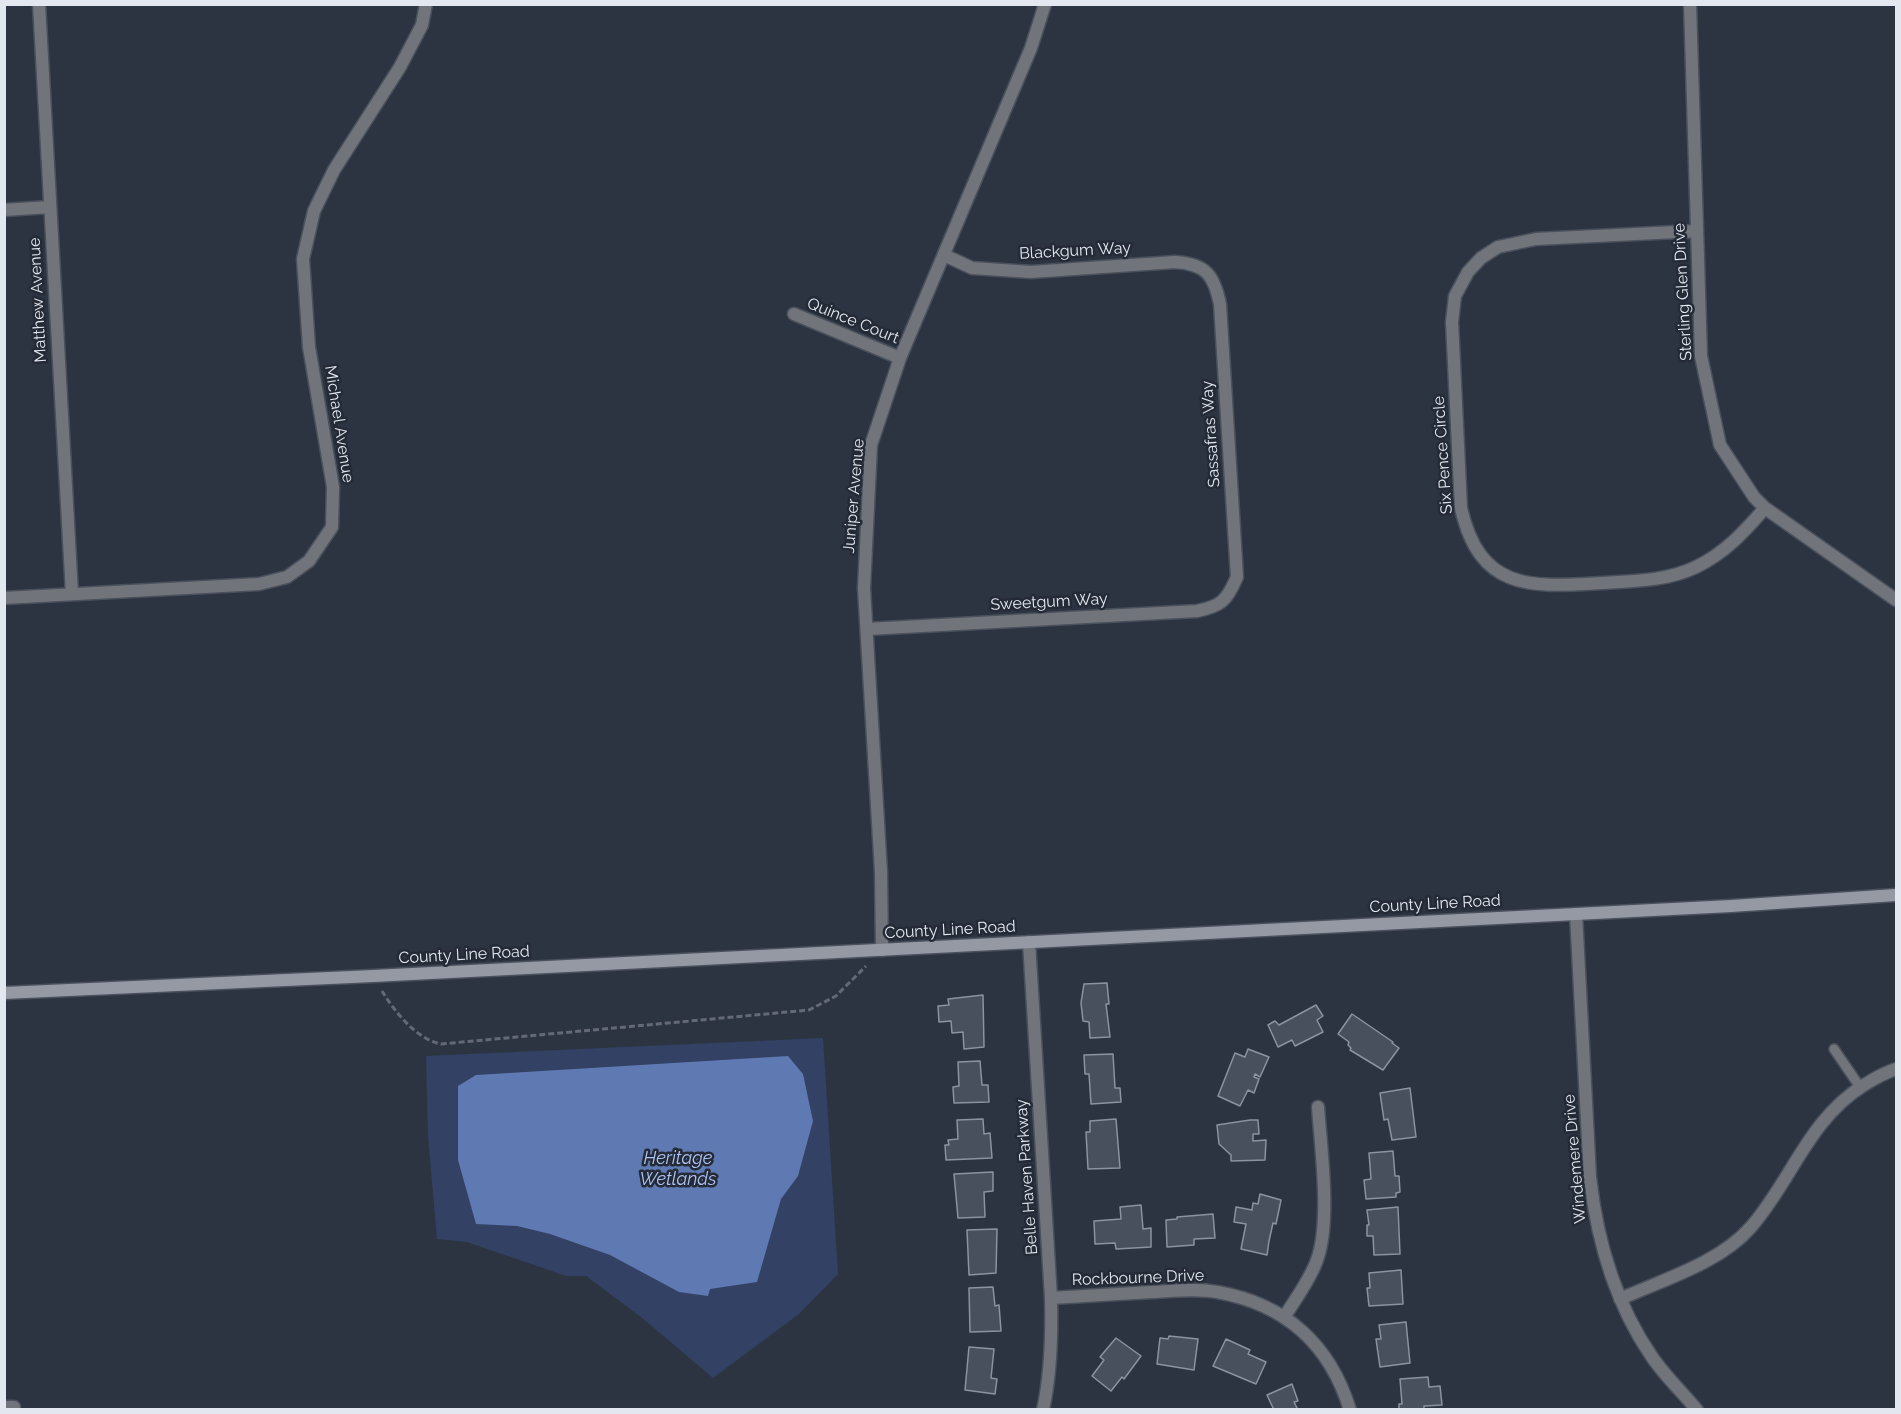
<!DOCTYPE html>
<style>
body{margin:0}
#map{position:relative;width:1901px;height:1414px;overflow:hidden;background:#2d3441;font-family:Raleway,sans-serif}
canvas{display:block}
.frame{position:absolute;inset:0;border:6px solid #e3e7ef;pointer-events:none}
</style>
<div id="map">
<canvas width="1901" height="1414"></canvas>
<div class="frame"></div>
</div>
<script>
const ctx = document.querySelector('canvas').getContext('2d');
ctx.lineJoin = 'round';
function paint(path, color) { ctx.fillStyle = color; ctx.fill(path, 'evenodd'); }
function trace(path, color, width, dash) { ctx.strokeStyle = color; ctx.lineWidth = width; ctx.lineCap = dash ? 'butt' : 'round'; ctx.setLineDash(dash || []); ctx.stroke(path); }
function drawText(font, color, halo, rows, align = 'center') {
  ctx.font = font + ' Raleway,sans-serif'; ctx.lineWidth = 5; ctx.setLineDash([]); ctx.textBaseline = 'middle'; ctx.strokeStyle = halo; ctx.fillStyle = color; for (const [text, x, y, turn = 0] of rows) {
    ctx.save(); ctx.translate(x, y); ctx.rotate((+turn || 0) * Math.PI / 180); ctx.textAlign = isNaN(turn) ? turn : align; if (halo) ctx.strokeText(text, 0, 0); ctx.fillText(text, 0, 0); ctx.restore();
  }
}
paint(new Path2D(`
 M823,1038L838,1274L799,1314L713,1378L641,1317L586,1276H566L467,1242L437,1239L428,1136L426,1056Z`), '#324164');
paint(new Path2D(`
 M788,1056L803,1074L813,1121L798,1176L781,1199L757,1282L710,1289L708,1296L679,1292L610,1255L550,1234L517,1226L476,1224L458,1160V1086L476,1075Z`), '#5f79b2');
const building = new Path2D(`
 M1107,983L1109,1004H1106L1110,1037L1090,1038L1089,1022L1083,1021L1081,1003L1084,984Z
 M983,995L984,1047L964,1049L963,1032L952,1033L951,1021L939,1022L938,1006L949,1005L948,999Z
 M1316,1005L1323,1016L1317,1020L1323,1032L1295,1046L1292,1040L1278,1047L1268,1025L1275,1021L1279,1025Z
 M1352,1014L1393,1042L1392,1043L1399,1048L1383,1070L1350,1050L1351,1048L1348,1045L1349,1042L1338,1034Z
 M1248,1049L1269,1057L1260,1077L1255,1074L1254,1077L1259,1079L1254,1093L1248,1090L1240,1106L1218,1096L1235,1053L1245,1057Z
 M1113,1054L1115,1088H1120L1121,1102L1091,1104L1089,1074H1085L1084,1055Z
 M980,1061L982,1085H988L989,1102L954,1103L953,1087L959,1086L958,1062Z
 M1410,1088L1416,1137L1392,1140L1388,1119L1384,1120L1380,1093Z
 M983,1119L984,1134L990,1133L992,1158L946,1160L945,1145H949L948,1140L958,1139L957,1120Z
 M1116,1119L1120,1168L1088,1169L1086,1132H1090V1121Z
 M1250,1120H1258L1259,1134H1253V1141L1266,1140L1265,1160L1231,1161V1155L1219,1144L1217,1125Z
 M1393,1151L1395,1176H1399L1400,1192L1396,1193V1197L1366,1199L1364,1180L1371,1179L1369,1153Z
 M993,1172V1191L984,1192L985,1217L958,1218L954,1174Z
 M1260,1194L1281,1200L1276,1224L1273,1223L1269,1241L1267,1255L1241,1249L1246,1224L1234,1222L1236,1207L1252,1210L1253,1203L1258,1204Z
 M1141,1205L1143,1229L1151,1228V1247L1116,1249L1115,1243L1095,1244L1094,1221L1121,1219L1120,1207Z
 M1398,1207L1400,1254L1374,1255L1373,1236H1367V1225H1369L1367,1210Z
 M1213,1214L1215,1238L1194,1239V1245L1167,1247L1166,1220L1177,1219V1217Z
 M997,1229L996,1273L969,1275L967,1230Z
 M1401,1270L1403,1304L1369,1306L1367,1288H1370L1369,1273Z
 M993,1287L995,1306L999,1305L1001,1331L970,1332L969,1288Z
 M1406,1322L1410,1363L1380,1367L1376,1339H1381L1379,1325Z
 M1169,1336L1198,1339L1194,1370L1157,1364L1160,1338L1168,1339Z
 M1116,1338L1141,1356L1124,1379L1122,1377L1111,1391L1092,1376L1104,1360L1100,1357Z
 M1226,1339L1250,1350L1248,1354L1266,1362L1256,1384L1213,1366Z
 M969,1347L994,1349L991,1378L997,1379L995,1394L965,1390Z
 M1428,1377L1429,1387L1440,1386L1442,1405L1424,1406V1410H1399V1404H1402L1400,1379Z
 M1292,1384L1298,1401L1294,1402L1298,1410H1274L1267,1395Z`);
paint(building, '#484f5d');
trace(building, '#8b93a2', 1.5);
const service = new Path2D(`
 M1834,1049L1860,1087`);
const minor = new Path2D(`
 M39,4L72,594
 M1690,4L1701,356L1720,445L1754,497L1765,508L1896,600
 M4,210L49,207
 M1696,231L1536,239L1498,247L1481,258L1468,272L1455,296L1452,322L1461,508C1480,592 1532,587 1602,583C1634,581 1667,581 1696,567C1725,553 1744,532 1765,508
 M794,314L900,358
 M4,598L259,584L287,577L309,561L332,527L333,487L309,347L303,259L314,211L334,170L400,67L422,25L426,4
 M867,629L1197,611C1222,606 1227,600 1237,577L1220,304C1214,275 1206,264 1175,262L1031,272L972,268L944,255
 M1576,914L1590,1177C1597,1241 1615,1303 1652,1357C1665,1376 1683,1393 1697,1410
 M1029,942L1051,1298C1052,1335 1051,1373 1043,1410
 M882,950L881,872L864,588L871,445L900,358L1031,48L1045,4
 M1051,1298C1085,1296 1119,1294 1152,1292C1173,1291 1197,1288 1217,1292C1285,1304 1330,1344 1350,1410
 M1620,1299C1662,1280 1720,1263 1751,1227C1792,1180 1808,1120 1864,1085C1875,1078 1884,1073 1896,1069
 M1285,1316C1296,1298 1310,1280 1317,1260C1331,1222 1321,1149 1318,1107
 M4,1407H14`);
const secondary = new Path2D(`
 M4,993L373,976L1731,906L1896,895`);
trace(service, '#4a515d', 12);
trace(minor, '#4a515d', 15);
trace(secondary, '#4a515d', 15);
trace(new Path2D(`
 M382,991C395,1012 416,1039 441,1044L809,1010L836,996L866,966`), '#646a75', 3, [6, 3]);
trace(service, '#71757b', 9);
trace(minor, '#71757b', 12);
trace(secondary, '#9499a4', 12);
drawText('16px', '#e3e7ef', '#242a36', [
 ["Blackgum Way",1075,251,-3],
 ["Sterling Glen Drive",1683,292,-93],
 ["Matthew Avenue",38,300,-93],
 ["Quince Court",853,321,22],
 ["Michael Avenue",339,424,81],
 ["Sassafras Way",1211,434,-94],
 ["Six Pence Circle",1443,455,-94],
 ["Juniper Avenue",854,496,-85],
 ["Sweetgum Way",1049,602,-3],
 ["County Line Road",1435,904,-3],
 ["County Line Road",950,930,-3],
 ["County Line Road",464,955,-3],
 ["Windemere Drive",1575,1159,-95],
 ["Belle Haven Parkway",1027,1177,-94],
 ["Rockbourne Drive",1138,1278,-2]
]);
drawText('italic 18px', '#acc3f4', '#242a36', [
 ["Heritage",678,1159],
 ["Wetlands",678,1180]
]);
</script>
